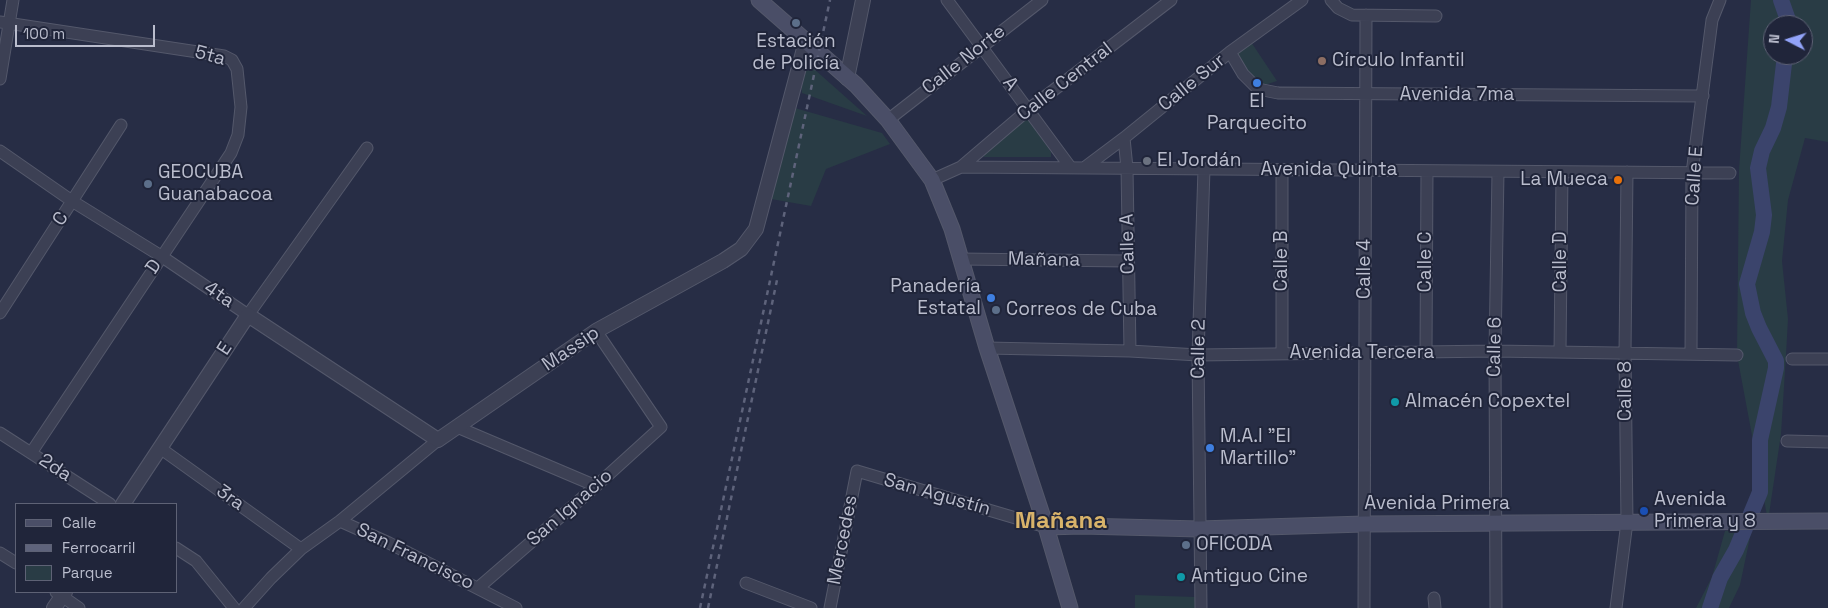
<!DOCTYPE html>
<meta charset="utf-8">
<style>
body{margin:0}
#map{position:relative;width:1828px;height:608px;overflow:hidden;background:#272d45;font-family:"Space Grotesk",sans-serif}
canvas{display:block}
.legend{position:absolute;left:15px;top:503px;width:162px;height:90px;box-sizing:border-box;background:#20253a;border:1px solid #5e6275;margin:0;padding:6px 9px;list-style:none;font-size:15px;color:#babdcd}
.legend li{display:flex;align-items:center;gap:10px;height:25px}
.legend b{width:25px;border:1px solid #5e6275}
.north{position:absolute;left:1763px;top:15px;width:50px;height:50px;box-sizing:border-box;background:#20253a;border:1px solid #5e6275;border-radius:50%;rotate:275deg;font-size:14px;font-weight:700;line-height:20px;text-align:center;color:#babdcd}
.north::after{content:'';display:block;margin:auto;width:18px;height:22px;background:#92a3f9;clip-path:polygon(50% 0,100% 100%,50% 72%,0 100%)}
.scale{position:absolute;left:15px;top:25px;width:140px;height:22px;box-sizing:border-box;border:2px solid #babdcd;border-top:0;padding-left:6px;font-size:15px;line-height:18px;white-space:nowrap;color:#babdcd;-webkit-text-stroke:4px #20253a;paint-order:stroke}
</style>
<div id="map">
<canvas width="1828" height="608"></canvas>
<ul class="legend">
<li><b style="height:6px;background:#4a4e67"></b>Calle</li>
<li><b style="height:6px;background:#5e637b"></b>Ferrocarril</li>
<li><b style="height:14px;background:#293c45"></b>Parque</li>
</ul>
<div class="north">N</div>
<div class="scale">100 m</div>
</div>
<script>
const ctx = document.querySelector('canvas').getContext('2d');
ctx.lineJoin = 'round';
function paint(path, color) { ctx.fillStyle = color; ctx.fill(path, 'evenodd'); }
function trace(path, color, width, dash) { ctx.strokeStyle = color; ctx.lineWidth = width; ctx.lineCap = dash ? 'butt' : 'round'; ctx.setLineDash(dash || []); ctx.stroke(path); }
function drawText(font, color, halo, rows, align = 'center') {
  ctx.font = font + ' "Space Grotesk",sans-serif'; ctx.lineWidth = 4; ctx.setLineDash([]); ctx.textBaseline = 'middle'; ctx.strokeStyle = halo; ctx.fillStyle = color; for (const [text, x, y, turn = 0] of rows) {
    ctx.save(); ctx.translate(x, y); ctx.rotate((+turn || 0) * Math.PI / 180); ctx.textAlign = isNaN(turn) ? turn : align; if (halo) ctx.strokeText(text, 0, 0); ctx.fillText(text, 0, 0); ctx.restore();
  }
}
paint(new Path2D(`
 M1751,0H1828V142L1805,138L1788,200L1782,261L1788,319L1786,355L1781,434L1768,521L1737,355L1739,170ZM1773,25H1803V55H1773Z
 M1251,42L1277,81L1258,87L1233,54Z
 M805,61L867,116L802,93L801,80Z
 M795,108L882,133L890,144L826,169L811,206L771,199Z
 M1025,119L1030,121L1051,152V157H984L983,155Z
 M1752,528L1740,585L1729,608H1696L1712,577L1725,531Z
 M1135,595L1195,597V608H1135Z`), '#293c45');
trace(new Path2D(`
 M1781,0L1788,20V25
 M1710,608L1720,578L1736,550L1760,492V440L1776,368V361L1759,328L1753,313L1747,284L1762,232L1764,215L1758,168L1762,151L1773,128L1779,107L1785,55`), '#3b446c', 16);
const minor = new Path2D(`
 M947,0L1071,168
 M1331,0L1338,8L1352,15L1436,16
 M0,22L224,56L232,60L237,69L241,107L238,135L231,153L31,453
 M1230,52L1243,74L1258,89L1278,93L1703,96
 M0,79L13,0
 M888,120L1042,0
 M1124,138L1127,168L1130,351
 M0,151L72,201L161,256L248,315L367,148
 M961,167L1029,109L1171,0
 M1084,168L1124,138L1230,52L1302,0
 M932,180L961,167L1730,173
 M960,259L1128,261
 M0,313L121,125
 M987,348L1130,351L1198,355L1495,351L1737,355
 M1560,352L1562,173
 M1282,353V170
 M1426,353L1427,171
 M1691,354L1692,173L1712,20L1720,0
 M1792,359H1828
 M457,427L596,486
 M0,433L110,504
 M1787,441L1828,442
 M160,448L301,549
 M340,521L389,543L516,608
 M176,548L196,561L234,608
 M0,553L16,563
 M746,583L811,608
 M478,588L596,486L661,427L596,331
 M56,592L79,608
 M1434,598L1435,608
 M244,608L271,578L301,549L340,521L438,440
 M830,608L857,471L1046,527
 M1201,608L1198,355L1204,169
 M1364,608L1366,15
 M1496,608L1495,351L1498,172
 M1616,608L1627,522L1625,353L1627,172`);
const tertiary = new Path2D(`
 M847,78L863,0
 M123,504L248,315L438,440L596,331L723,261L741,249L756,229L806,41
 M54,608L65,592`);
const secondary = new Path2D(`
 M759,0L856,85L888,120L932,180L952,229L987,348L1046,527L1070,608
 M1046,527L1082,526L1199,529L1364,524L1828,521`);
trace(minor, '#54586b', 13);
trace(tertiary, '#54586b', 16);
trace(secondary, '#54586b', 17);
trace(minor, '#3c4054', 11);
trace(tertiary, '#3c4054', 14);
trace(secondary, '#4a4e67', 15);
trace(new Path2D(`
 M700,608L830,0
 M708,608L777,280`), '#5e637b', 2.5, [5, 5]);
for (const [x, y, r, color] of [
 [796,23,5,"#5c6f8a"],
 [1322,61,5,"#8d6e63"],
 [1257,83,5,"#3f7fe0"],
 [1147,161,5,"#6b7280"],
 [1618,180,5,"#e8710a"],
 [148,184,5,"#5c6f8a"],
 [991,298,5,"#3f7fe0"],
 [996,310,5,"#5c6f8a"],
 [1395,402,5,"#0f9aa8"],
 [1210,448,5,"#3f7fe0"],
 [1644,511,5,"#1a4fb4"],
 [1186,545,5,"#5c6f8a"],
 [1181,577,5,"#0f9aa8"]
]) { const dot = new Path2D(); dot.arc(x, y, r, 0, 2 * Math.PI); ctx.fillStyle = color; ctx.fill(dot); trace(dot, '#20253a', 2); }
drawText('19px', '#babdcd', '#20253a', [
 ["Estación",796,42,"center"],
 ["de Policía",796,64,"center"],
 ["Círculo Infantil",1332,61],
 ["El",1257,102,"center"],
 ["Parquecito",1257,124,"center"],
 ["El Jordán",1157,161],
 ["GEOCUBA",158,173],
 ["Guanabacoa",158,195],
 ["La Mueca",1608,180,"right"],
 ["Panadería",981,287,"right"],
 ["Estatal",981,309,"right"],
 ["Correos de Cuba",1006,310],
 ["Almacén Copextel",1405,402],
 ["M.A.I \"El",1220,437],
 ["Martillo\"",1220,459],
 ["Avenida",1654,500],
 ["Primera y 8",1654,522],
 ["OFICODA",1196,545],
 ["Antiguo Cine",1191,577]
], 'left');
drawText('19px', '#babdcd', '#20253a', [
 ["5ta",210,56,15],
 ["Calle Norte",964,60,-38],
 ["Calle Central",1065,82,-38],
 ["Calle Sur",1192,83,-39],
 ["A",1010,84,53],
 ["Avenida 7ma",1457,95],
 ["Avenida Quinta",1329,170],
 ["Calle E",1695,176,-86],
 ["C",61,219,-57],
 ["Calle A",1128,244,-91],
 ["Mañana",1044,260,1],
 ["Calle B",1282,261,-90],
 ["Calle C",1426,262,-90],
 ["Calle D",1561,262,-90],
 ["D",154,267,-56],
 ["Calle 4",1365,269,-90],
 ["4ta",219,295,34],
 ["Calle 6",1495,347,-89],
 ["E",225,349,-57],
 ["Massip",571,349,-34],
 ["Calle 2",1199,349,-89],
 ["Avenida Tercera",1362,353],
 ["Calle 8",1626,391,-90],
 ["2da",55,468,33],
 ["San Agustín",937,495,16],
 ["3ra",230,498,36],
 ["Avenida Primera",1437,504],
 ["San Ignacio",570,508,-41],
 ["Mercedes",843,540,-79],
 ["San Francisco",415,557,26]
]);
drawText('bold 24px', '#d8b36a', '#20253a', [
 ["Mañana",1061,521]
]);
</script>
